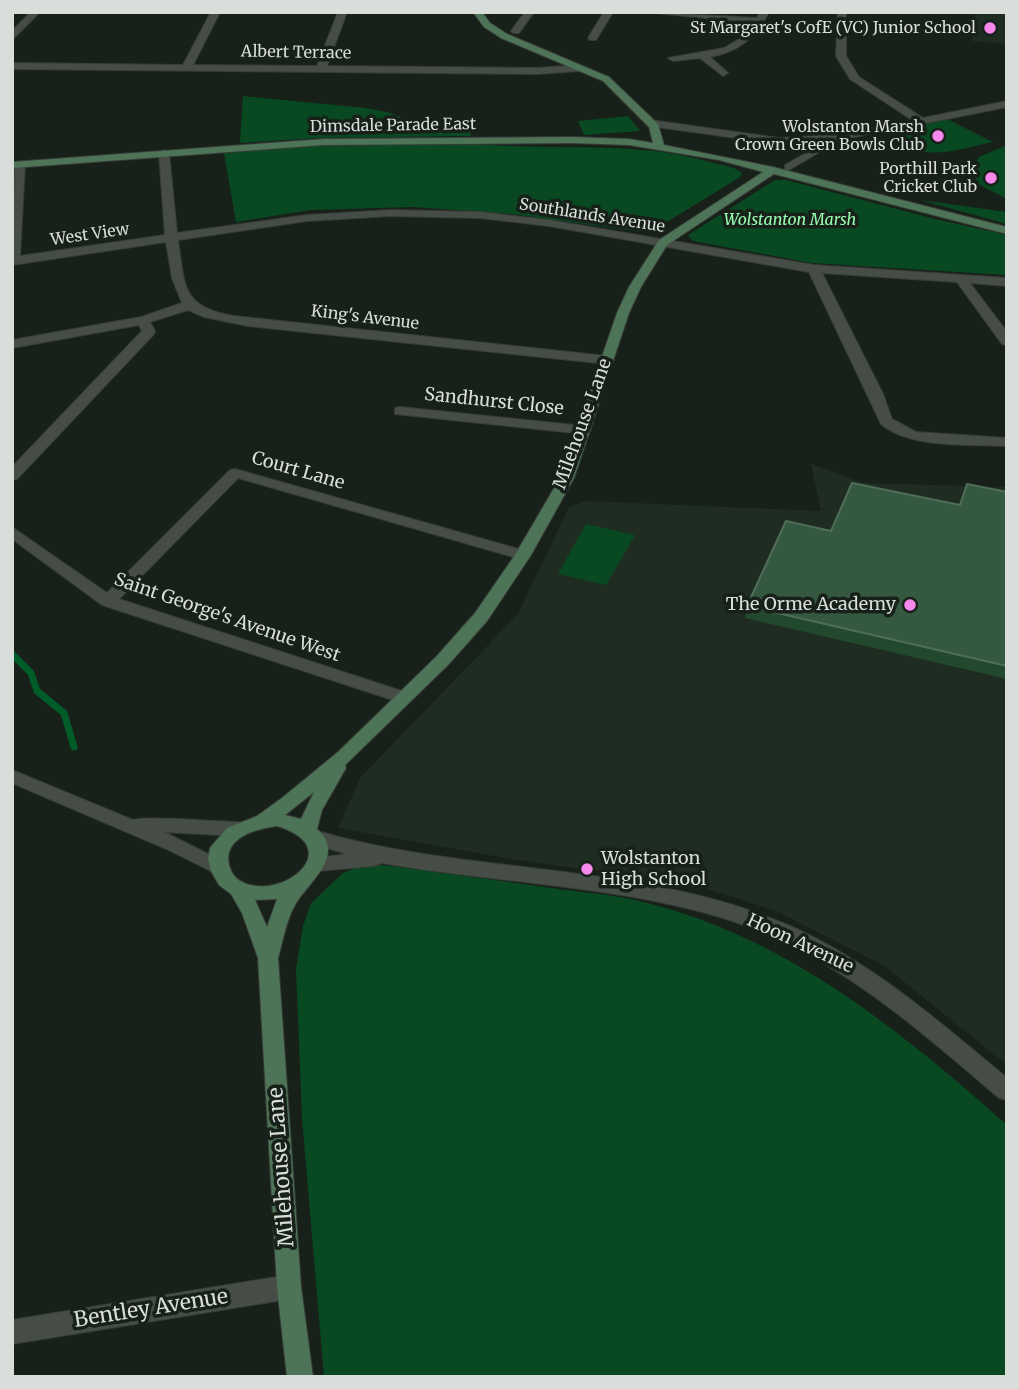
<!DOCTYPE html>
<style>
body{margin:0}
#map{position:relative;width:1019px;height:1389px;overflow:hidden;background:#18201a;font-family:Merriweather,serif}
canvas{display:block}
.frame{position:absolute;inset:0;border:14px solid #d9deda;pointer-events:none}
</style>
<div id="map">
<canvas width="1019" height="1389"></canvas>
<div class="frame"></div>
</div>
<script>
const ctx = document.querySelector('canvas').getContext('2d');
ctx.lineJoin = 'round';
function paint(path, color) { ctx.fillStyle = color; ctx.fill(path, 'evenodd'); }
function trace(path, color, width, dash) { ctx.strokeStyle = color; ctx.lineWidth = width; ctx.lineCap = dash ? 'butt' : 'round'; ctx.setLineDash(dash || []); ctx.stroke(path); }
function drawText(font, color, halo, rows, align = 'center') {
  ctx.font = font + ' Merriweather,serif'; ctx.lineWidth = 7; ctx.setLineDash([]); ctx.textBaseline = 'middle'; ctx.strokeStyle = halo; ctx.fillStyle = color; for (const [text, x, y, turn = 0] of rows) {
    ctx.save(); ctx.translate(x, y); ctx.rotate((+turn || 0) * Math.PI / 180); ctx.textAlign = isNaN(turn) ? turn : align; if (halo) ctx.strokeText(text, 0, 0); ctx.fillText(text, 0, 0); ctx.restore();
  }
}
paint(new Path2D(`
 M975,12H1007V44L972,41Z
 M811,464L864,483L1007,487V1065L883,965L776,911L693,884L511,859L338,828L360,778L518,614L569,507L586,501L821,511Z`), '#1f2c22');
paint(new Path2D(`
 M243,96L365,108L387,112L425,126L470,129L471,136L318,138L240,143Z
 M628,116L640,131L584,135L578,121Z
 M947,119L993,142C958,149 920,165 892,135C903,122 931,122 947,119Z
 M477,144C533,149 588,145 644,150C675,152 705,161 734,168L742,173L740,177L649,233L512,214L412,207L311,210L236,222L224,153L299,146Z
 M1007,145V199L980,185L971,171L979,157Z
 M775,180H786L935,219L1007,235V275L812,263L693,241L688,235Z
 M920,200L1007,212V224Z
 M586,524L635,535L606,585L558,574Z
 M383,865C439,872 495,880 551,888C579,892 608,894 635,900C781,933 898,1028 1007,1125V1377H324L302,1118L296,969L303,926L311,903L343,873L357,867Z`), '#094921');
trace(new Path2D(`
 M12,654L31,673L37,691L64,713L74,747`), '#005d29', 7);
const minor = new Path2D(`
 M31,12H40L12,40V31Z
 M211,12H220L193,65L317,66L338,12H347L327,66L537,68L579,65L584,68L579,71L537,74L12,69V63L183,65Z
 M525,12H534L519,33H513L511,31Z
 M604,12H613L596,40H590L588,38Z
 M646,12L757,18L760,12H769C756,37 739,52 710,57L728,73L723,76L700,58L673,61L668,58L724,48L746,35L754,23Z
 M838,12H846V56L859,77L923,118L1007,101V107L840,140L789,170L785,169V165L827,141L779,144L650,126L645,123L650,120L779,138L844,134L912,120L850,79L836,56Z
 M164,150L169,153L177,233L307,215L391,210L480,212L549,220L814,265L1007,278V286L970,283L1007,332V345L1002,344L957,282L822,273L883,394L892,419L916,432L1007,438V446C970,444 910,449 881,424L809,272L549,226L480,218L391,216L307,221L178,240C185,288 182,307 234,316L607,356L614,360L607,364L248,326L204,317L188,310L150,322L155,331L154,334L17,479L12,480V467L142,331L139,325L12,348V340L141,317L182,303L172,278L166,242L12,265L15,164L20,161L25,164L20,256L165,235L159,153Z
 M400,407L584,426L591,430L584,434L395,414V408Z
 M235,469L529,552L531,555L529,558H517L238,478L119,599L411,694L414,698L405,704L102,605L12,539V527L107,593L230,470Z
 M289,1275L298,1279L301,1287L298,1295L289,1299L12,1344V1320Z`);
const tertiary = new Path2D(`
 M12,770L133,820C142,815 221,822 238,822L245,824L248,829L245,834L238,836L164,832L226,863L229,868L226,873L219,875L171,851L12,783Z
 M317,831C470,876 643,861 790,926C871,962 939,1021 1007,1078V1100L999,1098C929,1038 860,977 776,938C664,886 504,885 382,863L374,866L318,871L311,869L308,864L311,859L347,854L310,843L307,838L310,833Z`);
const secondary = new Path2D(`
 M473,12H482L490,23L507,34L609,77L658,124L664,145L773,167L1007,227V234L774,174L667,245L641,287L629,313L574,478L531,555L487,621L448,665L345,765L346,768L322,810L317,829C347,856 308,882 295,905C286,920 283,941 278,958L301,1287L313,1377H287L277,1287L258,958L242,913L231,894L219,885L211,871L208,859L210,848L227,828L257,816L282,798L338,752L436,657L475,613L515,555L560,478L617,313L629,287L659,240L763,172L719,160L629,145L572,143L324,145L12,168V162L324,139L572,137L629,139L653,143L649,127L603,81L501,38L484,27ZM314,792L301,819L285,815ZM277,826C349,848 282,902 242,882C234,878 231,872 229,865C223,837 256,829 277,826ZM255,900L277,899L267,927Z`);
trace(minor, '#373c38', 2);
trace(tertiary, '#373c38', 2);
trace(secondary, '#373c38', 2);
paint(minor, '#454d46');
paint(tertiary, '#454d46');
paint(secondary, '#4d7457');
paint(new Path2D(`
 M1007,492V679L745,618L747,606L960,505Z`), '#22482e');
const building = new Path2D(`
 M852,483L960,505L967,484L1007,492V666L747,606L786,521L831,531Z`);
paint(building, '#355840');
trace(building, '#4f6d58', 2);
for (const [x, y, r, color] of [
 [990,28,7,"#f788ec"],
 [938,136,7,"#f788ec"],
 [991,178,7,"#f788ec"],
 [910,605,7,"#f788ec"],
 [587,869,7,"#f788ec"]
]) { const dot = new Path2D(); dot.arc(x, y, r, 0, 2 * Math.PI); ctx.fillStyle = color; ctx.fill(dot); trace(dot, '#18201a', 2.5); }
drawText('16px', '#d9deda', '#18201a', [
 ["St Margaret's CofE (VC) Junior School",976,28],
 ["Wolstanton Marsh",924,127],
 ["Crown Green Bowls Club",924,145],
 ["Porthill Park",977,169],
 ["Cricket Club",977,187]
], 'right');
drawText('16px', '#d9deda', '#18201a', [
 ["Albert Terrace",296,53,1],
 ["Dimsdale Parade East",393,126,-1],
 ["Southlands Avenue",592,216,9],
 ["West View",90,235,-8],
 ["King's Avenue",365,318,7]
]);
drawText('italic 16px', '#97feb0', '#18201a', [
 ["Wolstanton Marsh",790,220]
]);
drawText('18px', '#d9deda', '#18201a', [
 ["Sandhurst Close",494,402,6],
 ["Milehouse Lane",583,424,-70],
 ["Court Lane",298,471,16],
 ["Saint George's Avenue West",227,618,19],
 ["Hoon Avenue",800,944,25]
]);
drawText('18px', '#d9deda', '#18201a', [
 ["The Orme Academy",896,605],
 ["Wolstanton",601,859,"left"],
 ["High School",601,880,"left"]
], 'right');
drawText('21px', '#d9deda', '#18201a', [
 ["Milehouse Lane",282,1167,-94],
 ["Bentley Avenue",151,1309,-9]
]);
</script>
